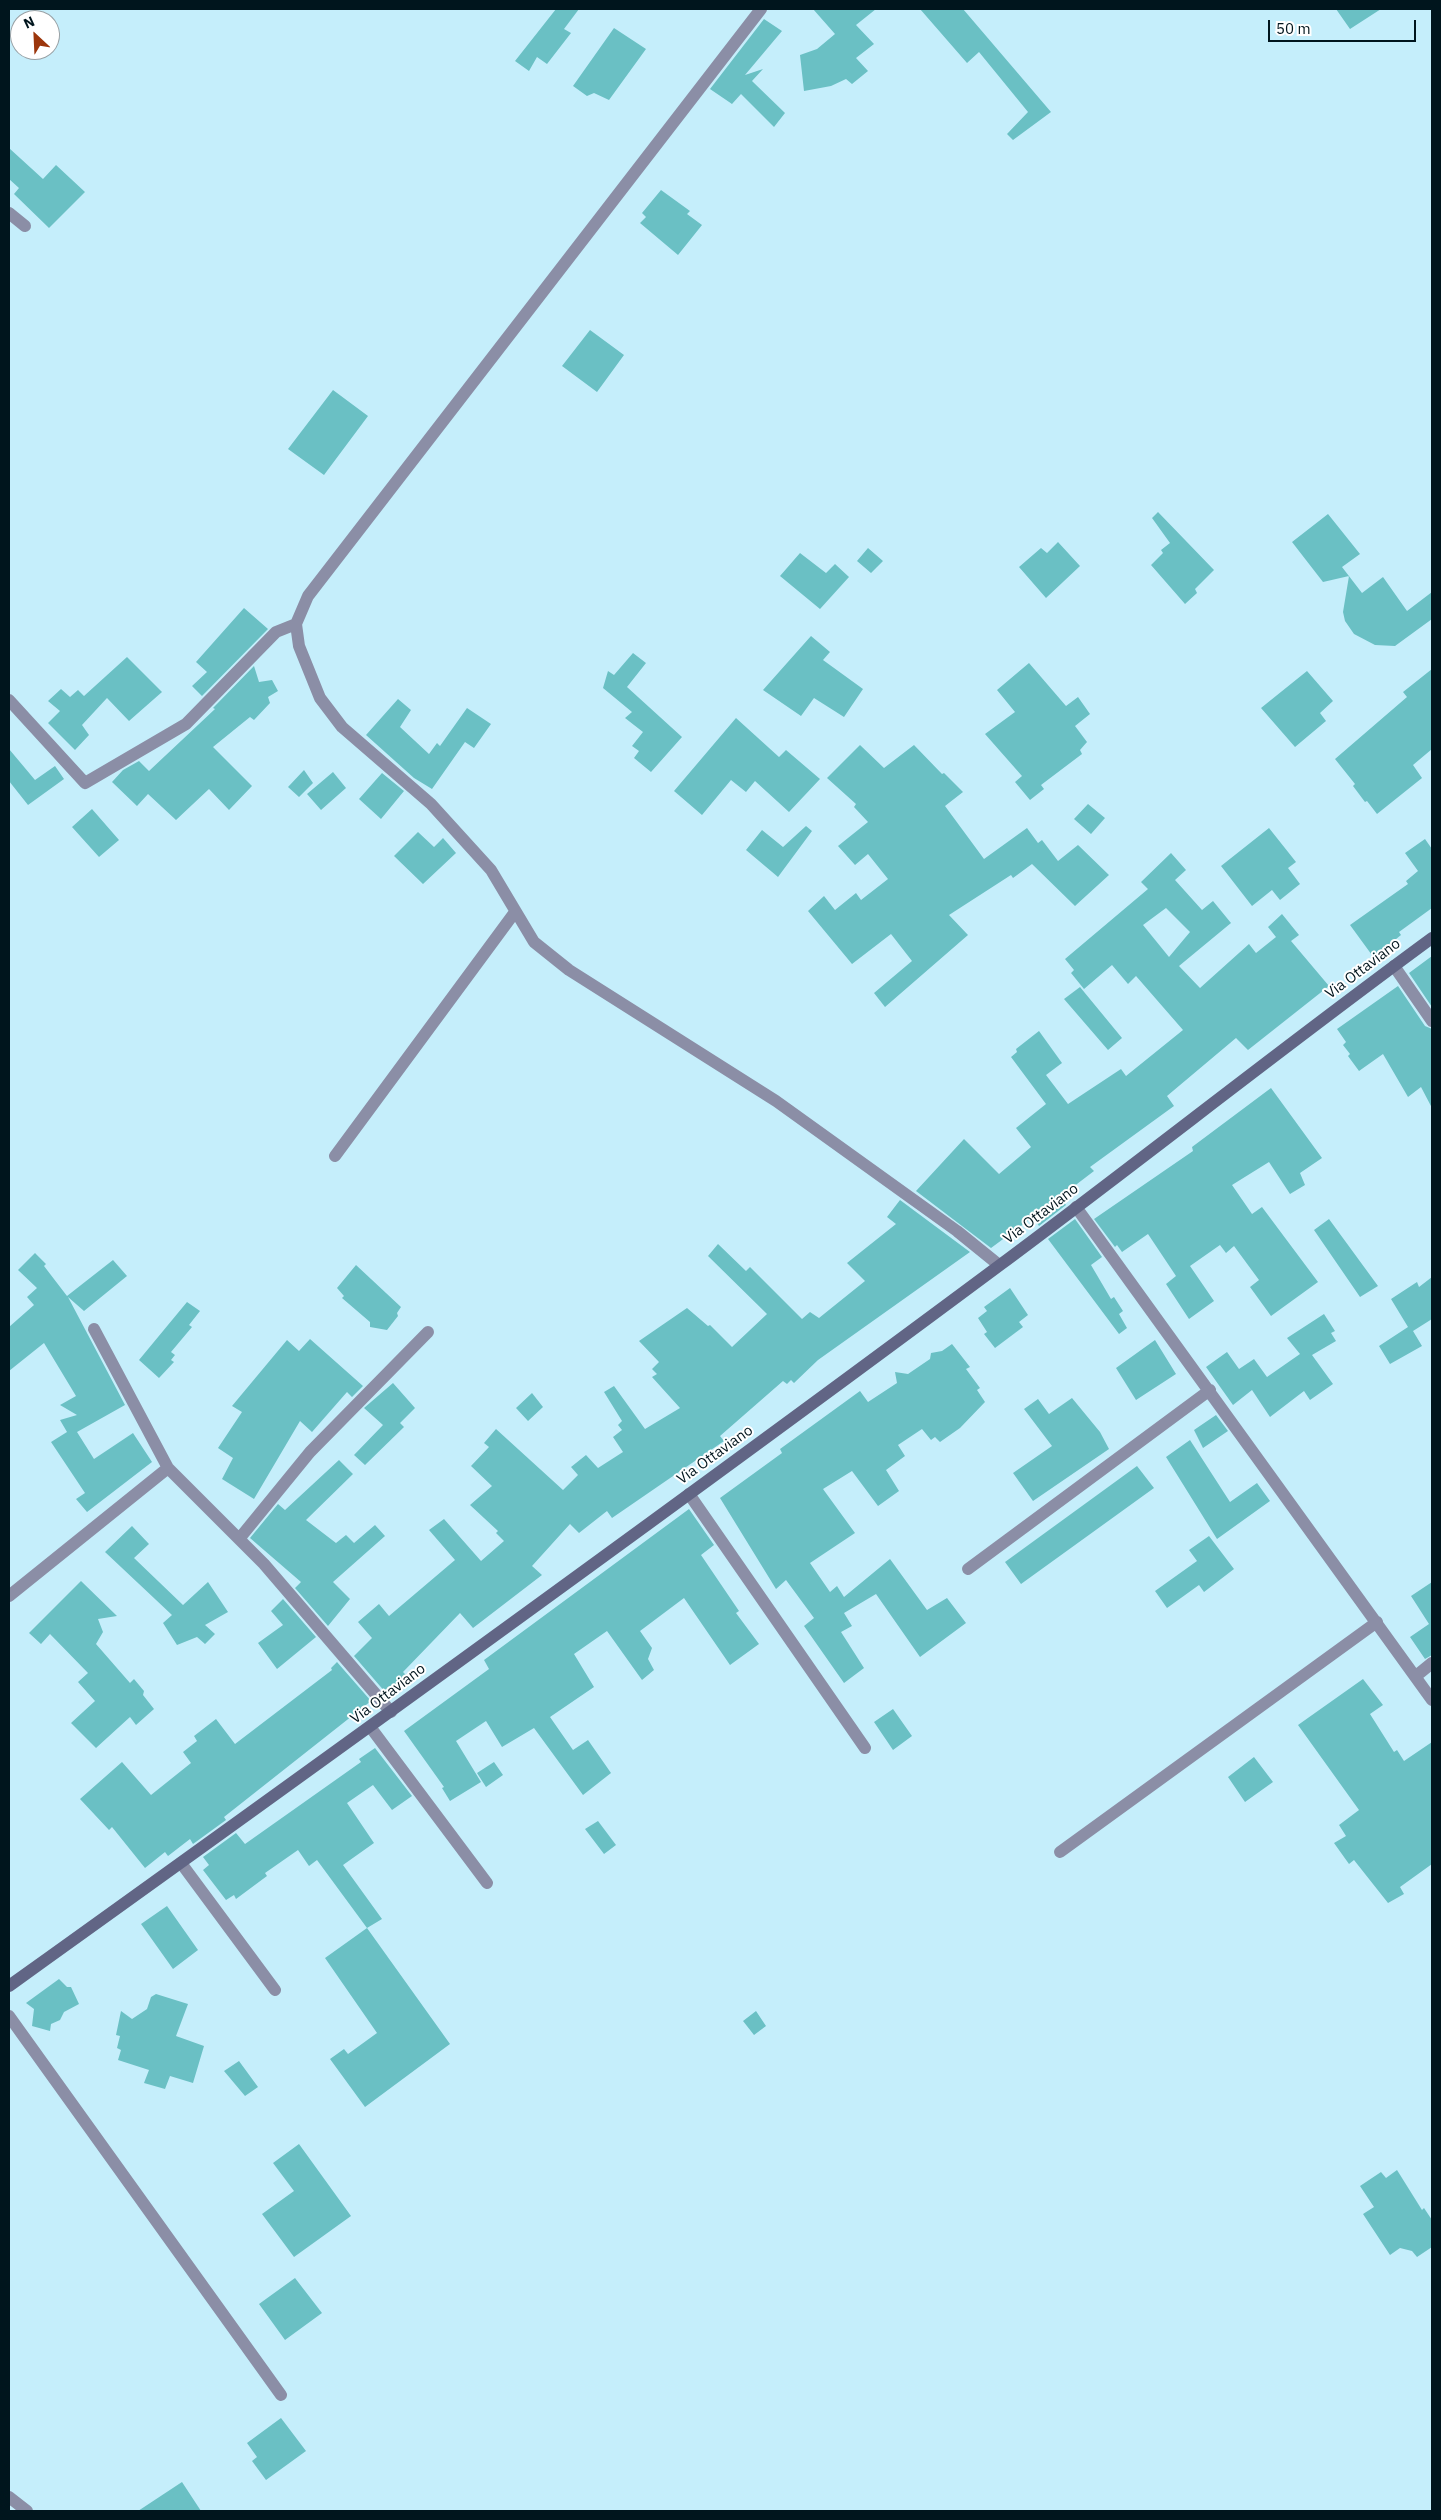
<!DOCTYPE html>
<style>
body{margin:0}
#map{position:relative;width:1441px;height:2520px;overflow:hidden;background:#c5eefb;font-family:"IBM Plex Sans",sans-serif}
canvas{display:block}
.frame{position:absolute;inset:0;border:10px solid #00151d;pointer-events:none}
.north{position:absolute;left:10px;top:10px;width:50px;height:50px;box-sizing:border-box;background:#fff;border:1px solid #99a1a5;border-radius:50%;rotate:335deg;font-size:14px;font-weight:700;line-height:20px;text-align:center;color:#00151d}
.north::after{content:'';display:block;margin:auto;width:18px;height:22px;background:#9c360c;clip-path:polygon(50% 0,100% 100%,50% 72%,0 100%)}
.scale{position:absolute;left:1268px;top:20px;width:148px;height:22px;box-sizing:border-box;border:2px solid #00151d;border-top:0;padding-left:6px;font-size:15px;line-height:18px;white-space:nowrap;color:#00151d;-webkit-text-stroke:4px #fff;paint-order:stroke}
</style>
<div id="map">
<canvas width="1441" height="2520"></canvas>
<div class="frame"></div>
<div class="north">N</div>
<div class="scale">50 m</div>
</div>
<script>
const ctx = document.querySelector('canvas').getContext('2d');
ctx.lineJoin = 'round';
function paint(path, color) { ctx.fillStyle = color; ctx.fill(path, 'evenodd'); }
function trace(path, color, width, dash) { ctx.strokeStyle = color; ctx.lineWidth = width; ctx.lineCap = dash ? 'butt' : 'round'; ctx.setLineDash(dash || []); ctx.stroke(path); }
function drawText(font, color, halo, rows, align = 'center') {
  ctx.font = font + ' "IBM Plex Sans",sans-serif'; ctx.lineWidth = 4; ctx.setLineDash([]); ctx.textBaseline = 'middle'; ctx.strokeStyle = halo; ctx.fillStyle = color; for (const [text, x, y, turn = 0] of rows) {
    ctx.save(); ctx.translate(x, y); ctx.rotate((+turn || 0) * Math.PI / 180); ctx.textAlign = isNaN(turn) ? turn : align; if (halo) ctx.strokeText(text, 0, 0); ctx.fillText(text, 0, 0); ctx.restore();
  }
}
paint(new Path2D(`
 M556,9H579L564,29L571,33L547,64L537,57L529,71L515,61Z
 M813,9H876L856,25L874,44L856,58L868,71L852,84L846,79L831,86L804,91L800,55L817,49L835,34Z
 M920,9H963L1051,112L1013,140L1007,134L1028,112L979,52L967,63Z
 M1336,9H1381L1350,29Z
 M764,19L782,31L745,75L763,69L752,81L785,113L774,127L741,94L732,104L710,89Z
 M614,28L646,49L609,100L594,93L587,96L573,86Z
 M9,148L43,179L56,165L85,192L49,228L14,194L19,188L9,179Z
 M661,190L690,211L687,214L702,225L678,255L640,223L646,217L642,213Z
 M590,330L624,355L597,392L562,366Z
 M333,390L368,416L324,475L288,449Z
 M1158,512L1214,570L1195,589L1197,593L1185,604L1151,565L1163,553L1161,550L1170,543L1152,518Z
 M1328,514L1360,554L1342,567L1362,593L1383,577L1407,611L1432,592V619L1395,646L1375,645L1354,634L1345,621L1343,612L1349,576L1323,582L1292,542Z
 M1058,542L1080,566L1046,598L1019,567L1041,548L1047,553Z
 M868,548L883,561L871,573L857,561Z
 M800,553L826,573L835,564L849,577L820,609L780,576Z
 M244,608L268,629L202,696L192,686L207,672L196,662Z
 M811,636L830,652L823,660L863,689L844,717L814,698L801,716L763,690Z
 M633,653L646,663L627,687L682,737L651,772L634,758L639,751L632,746L643,732L625,718L632,712L603,688L608,671L614,675Z
 M127,657L162,692L129,721L107,698L82,725L89,735L75,750L48,723L60,711L48,701L61,689L70,697L78,690L84,696Z
 M1029,663L1066,706L1078,697L1090,714L1075,726L1087,742L1080,750L1082,754L1041,785L1044,789L1030,800L1015,782L1022,776L985,734L1015,712L997,690Z
 M254,666L259,682L272,680L278,691L268,697L270,703L254,720L250,717L213,747L252,786L229,810L209,789L176,820L148,794L137,806L112,782L123,770L139,761L149,771L215,709L213,708Z
 M1432,669V749L1413,765L1422,778L1377,814L1367,801L1365,802L1353,786L1355,784L1335,759L1407,697L1403,692Z
 M1307,671L1333,701L1320,713L1326,721L1295,747L1261,708Z
 M398,699L411,710L400,727L429,754L437,743L440,746L467,708L491,724L474,748L465,742L432,789L414,778L366,735Z
 M736,718L779,757L786,750L820,779L789,812L755,781L746,792L731,780L702,815L674,791Z
 M860,745L884,768L914,745L942,774L944,773L963,792L945,806L984,859L1027,828L1038,843L1042,840L1058,861L1078,845L1109,875L1075,906L1032,864L1013,878L1011,875L949,915L968,935L885,1007L874,993L912,961L891,934L852,964L808,911L824,896L835,910L856,893L861,900L888,879L868,854L855,865L838,846L868,822L854,807L856,804L827,778Z
 M9,749L35,780L55,766L64,779L28,805L9,781Z
 M304,770L313,783L299,797L288,787Z
 M333,772L346,788L321,810L307,794Z
 M382,773L404,791L381,819L359,799Z
 M1088,804L1105,818L1091,834L1074,819Z
 M92,809L119,840L99,857L72,827Z
 M806,826L812,831L778,877L746,850L762,830L783,847Z
 M1269,828L1296,862L1288,868L1300,884L1280,900L1272,890L1252,906L1221,866Z
 M418,832L434,847L443,838L456,853L423,884L394,856Z
 M1425,839L1432,849V908L1399,932L1401,935L1390,944L1394,949L1377,962L1350,925L1408,884L1406,881L1418,871L1405,853Z
 M1171,853L1186,870L1175,880L1202,910L1213,901L1231,923L1179,966L1200,988L1249,944L1256,953L1276,937L1268,927L1282,914L1299,935L1291,941L1329,986L1248,1050L1236,1038L1167,1096L1174,1106L1090,1167L1094,1171L1060,1197L1066,1205L1039,1226L1033,1217L991,1248L916,1191L964,1139L999,1174L1031,1147L1016,1128L1046,1104L1011,1057L1017,1052L1016,1049L1039,1031L1062,1063L1046,1075L1068,1104L1121,1069L1126,1076L1183,1030L1136,976L1128,984L1112,965L1084,989L1071,973L1074,970L1065,959L1148,889L1141,882ZM1166,908L1190,932L1169,957L1143,925Z
 M1432,956V1007L1409,973Z
 M1398,986L1425,1026L1432,1029V1108L1421,1087L1408,1097L1383,1054L1359,1071L1348,1056L1350,1054L1343,1045L1346,1042L1337,1029Z
 M1080,987L1122,1038L1108,1050L1064,999Z
 M1271,1088L1322,1158L1300,1173L1305,1185L1290,1194L1269,1162L1232,1185L1252,1214L1262,1207L1318,1282L1271,1316L1250,1287L1259,1280L1234,1246L1226,1253L1220,1245L1190,1266L1214,1301L1189,1319L1166,1284L1176,1276L1148,1234L1122,1252L1117,1245L1115,1247L1094,1219L1193,1151L1192,1147Z
 M900,1200L970,1252L818,1360L794,1383L791,1380L787,1384L783,1381L720,1436L724,1441L612,1518L607,1511L579,1533L570,1524L532,1566L542,1575L473,1628L460,1613L403,1672L408,1677L386,1693L354,1656L372,1638L358,1622L379,1604L389,1616L455,1560L429,1530L444,1519L481,1561L504,1541L496,1533L498,1531L470,1505L492,1486L471,1466L489,1447L484,1443L496,1429L563,1490L578,1475L571,1467L586,1455L598,1468L623,1452L613,1437L622,1430L618,1425L622,1421L604,1392L614,1386L645,1429L680,1408L652,1377L657,1374L652,1369L659,1362L639,1341L687,1308L708,1326L710,1325L732,1347L767,1314L708,1256L718,1244L746,1271L750,1267L802,1319L810,1312L819,1318L865,1281L847,1263L896,1224L887,1217Z
 M1075,1219L1102,1257L1091,1265L1111,1299L1114,1297L1123,1311L1119,1314L1127,1328L1119,1334L1048,1239Z
 M1329,1219L1378,1286L1360,1297L1314,1230Z
 M35,1253L46,1264L44,1266L67,1296L113,1260L127,1276L84,1311L68,1297L125,1405L77,1432L94,1459L133,1433L152,1462L87,1512L76,1499L85,1493L51,1442L67,1432L60,1420L77,1415L60,1405L76,1396L44,1343L9,1371V1327L34,1305L27,1297L37,1288L18,1270Z
 M356,1265L401,1307L397,1313L398,1316L387,1330L370,1327V1322L342,1298L344,1296L337,1288Z
 M1432,1277V1319L1413,1331L1422,1346L1390,1364L1379,1346L1408,1327L1391,1299L1417,1282L1419,1287Z
 M1010,1288L1028,1315L1019,1322L1023,1327L995,1348L984,1334L987,1332L978,1318L987,1311L984,1307Z
 M187,1302L200,1311L189,1325L192,1327L171,1352L175,1355L171,1360L174,1362L159,1378L139,1360Z
 M1324,1314L1335,1331L1331,1333L1336,1341L1312,1355L1333,1384L1310,1400L1304,1391L1270,1417L1252,1390L1233,1405L1206,1367L1227,1352L1239,1369L1254,1359L1267,1377L1300,1354L1287,1338Z
 M310,1339L363,1386L352,1397L347,1392L312,1432L300,1421L254,1499L222,1479L233,1458L218,1448L242,1412L232,1406L287,1340L299,1351Z
 M1155,1340L1176,1374L1136,1400L1116,1368Z
 M952,1344L970,1367L966,1369L980,1388L977,1390L985,1402L960,1428L940,1442L935,1437L931,1440L922,1429L898,1445L905,1456L886,1470L899,1491L878,1506L852,1471L823,1489L855,1533L810,1563L830,1592L837,1586L844,1597L890,1559L927,1610L947,1598L966,1623L920,1657L876,1594L844,1613L852,1626L841,1632L864,1668L844,1683L804,1626L814,1618L786,1580L776,1589L720,1498L782,1453L780,1449L860,1391L868,1402L897,1383L895,1372L908,1374L930,1359L931,1353L942,1351Z
 M393,1383L415,1408L400,1423L404,1427L365,1465L354,1455L383,1425L364,1408Z
 M532,1393L543,1407L528,1421L516,1408Z
 M1072,1398L1100,1432L1109,1449L1033,1501L1013,1473L1052,1446L1024,1409L1038,1399L1049,1414Z
 M1216,1415L1228,1431L1203,1448L1194,1430Z
 M1190,1440L1230,1502L1257,1483L1270,1501L1217,1539L1166,1457Z
 M339,1460L353,1474L306,1520L336,1543L346,1535L354,1543L375,1525L385,1536L333,1582L350,1599L328,1626L295,1588L301,1582L250,1538L278,1504L285,1510Z
 M1137,1466L1154,1488L1021,1584L1005,1562Z
 M689,1509L714,1545L701,1555L739,1611L736,1613L759,1644L730,1665L684,1598L640,1631L652,1648L648,1659L654,1670L642,1680L607,1631L574,1654L594,1687L550,1717L573,1750L588,1740L611,1773L583,1795L534,1728L502,1747L486,1721L456,1741L481,1782L450,1801L442,1788L444,1787L404,1731L489,1669L484,1660Z
 M132,1526L149,1544L134,1558L183,1605L208,1582L228,1612L205,1625L215,1634L205,1644L197,1637L177,1645L163,1623L172,1615L105,1552Z
 M1209,1536L1234,1569L1204,1592L1199,1585L1167,1608L1155,1591L1197,1561L1189,1550Z
 M81,1581L117,1616L98,1619L103,1632L96,1644L130,1683L134,1679L144,1691L143,1695L154,1709L136,1725L130,1717L96,1748L71,1723L95,1701L78,1682L88,1673L50,1634L41,1644L29,1633Z
 M1432,1582V1655L1425,1659L1410,1637L1429,1624L1411,1596Z
 M283,1599L316,1637L277,1669L258,1643L283,1625L271,1611Z
 M337,1662L371,1701L224,1817L226,1820L193,1844L190,1839L168,1856L165,1852L145,1868L112,1827L109,1830L80,1799L122,1762L151,1795L191,1763L183,1752L197,1741L194,1736L216,1719L235,1744L332,1670L331,1668Z
 M1363,1679L1383,1705L1370,1714L1394,1752L1397,1750L1404,1761L1432,1742V1864L1400,1887L1404,1894L1388,1903L1354,1860L1349,1864L1334,1843L1346,1836L1339,1825L1359,1810L1298,1725Z
 M893,1709L912,1736L893,1750L874,1722Z
 M375,1748L412,1796L392,1810L373,1785L347,1803L374,1843L343,1865L382,1919L367,1928L317,1860L309,1866L298,1850L265,1873L267,1876L236,1899L234,1895L226,1900L203,1870L209,1865L203,1857L236,1833L245,1844L361,1762L359,1759Z
 M1254,1757L1273,1782L1245,1802L1228,1777Z
 M494,1762L503,1775L486,1787L477,1773Z
 M598,1821L616,1845L604,1854L585,1829Z
 M167,1906L198,1950L173,1969L141,1924Z
 M367,1928L450,2044L365,2107L330,2059L344,2049L348,2054L377,2033L325,1958Z
 M59,1979L67,1987H71L79,2004L64,2012L60,2020L51,2024L50,2031L32,2026L34,2009L26,2003Z
 M156,1994L188,2004L176,2036L204,2046L193,2083L170,2076L165,2089L144,2083L149,2070L118,2060L121,2050L117,2048L120,2036L116,2035L121,2011L132,2019L147,2009L151,1997Z
 M756,2011L766,2026L754,2035L743,2021Z
 M239,2061L258,2087L245,2096L224,2071Z
 M299,2144L351,2216L294,2257L262,2214L294,2191L273,2163Z
 M1397,2170L1422,2210L1424,2208L1432,2220V2247L1417,2257L1412,2251L1400,2248L1390,2255L1363,2214L1374,2207L1360,2186L1381,2172L1386,2178Z
 M295,2278L322,2313L285,2340L259,2304Z
 M281,2418L306,2451L266,2480L252,2461L257,2457L247,2443Z
 M182,2482L201,2511H138Z`), '#6ac0c4');
trace(new Path2D(`
 M761,9L308,596L296,624L299,646L320,698L342,727L431,804L491,870L534,942L569,970L776,1101L957,1231L999,1265
 M9,213L25,226
 M9,700L85,783L186,724L276,632L296,624
 M1394,966L1432,1021
 M335,1156L515,912
 M1076,1207L1432,1700
 M94,1329L168,1468L239,1539L310,1452L428,1332
 M689,1494L865,1748
 M239,1539L264,1564L391,1712
 M968,1569L1210,1390
 M9,1596L168,1468
 M1416,1676L1432,1663
 M371,1728L487,1883
 M1060,1852L1377,1622
 M181,1863L275,1990
 M9,2016L281,2395
 M9,2497L27,2511`), '#8b8ea6', 12);
trace(new Path2D(`
 M9,1986C341,1748 672,1509 1000,1265C1145,1157 1286,1045 1432,938`), '#616585', 12);
drawText('15px', '#00151d', '#fff', [
 ["Via Ottaviano",1363,969,-37],
 ["Via Ottaviano",1041,1214,-37],
 ["Via Ottaviano",715,1455,-36],
 ["Via Ottaviano",388,1694,-37]
]);
</script>
